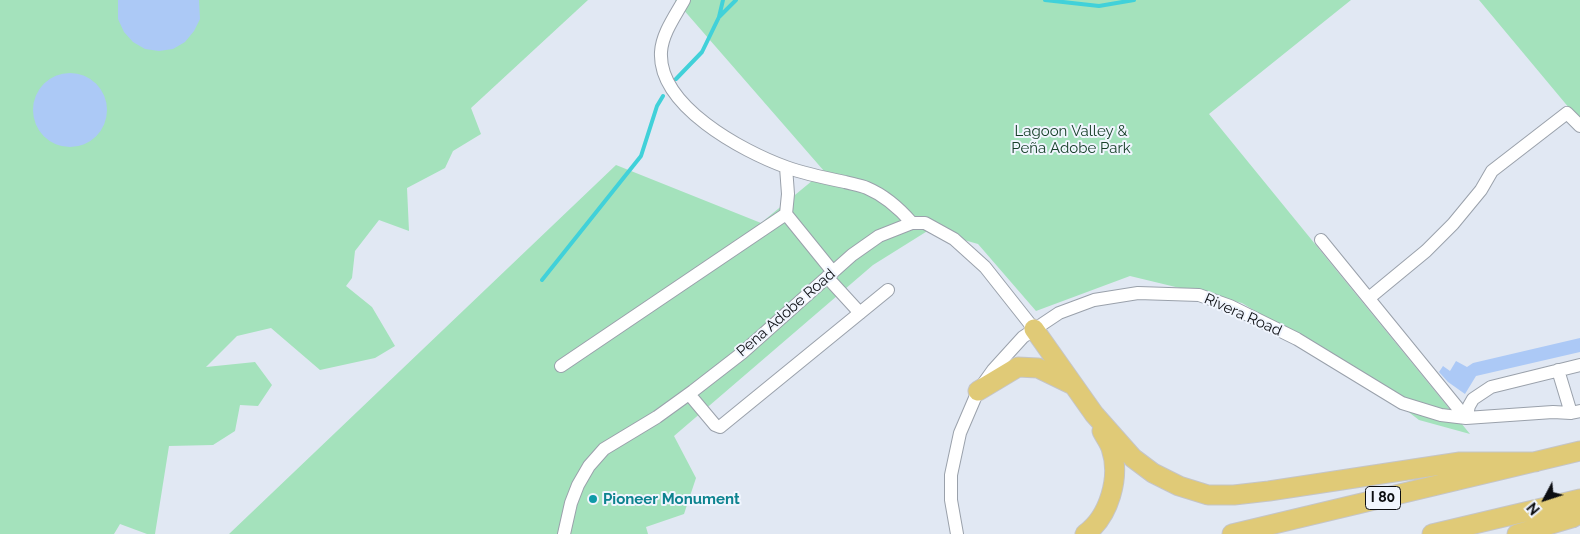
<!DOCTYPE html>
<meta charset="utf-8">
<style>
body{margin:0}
#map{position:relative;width:1580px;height:534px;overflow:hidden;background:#e1e8f3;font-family:Raleway,sans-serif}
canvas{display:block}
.north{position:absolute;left:1520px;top:474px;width:50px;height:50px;-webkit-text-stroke:4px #f0f5fe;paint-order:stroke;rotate:230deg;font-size:14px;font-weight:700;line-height:20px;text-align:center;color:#0c0e12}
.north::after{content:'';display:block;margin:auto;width:18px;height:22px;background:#0c0e12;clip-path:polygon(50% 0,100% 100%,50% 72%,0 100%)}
</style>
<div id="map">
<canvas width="1580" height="534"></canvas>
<div class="north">N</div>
</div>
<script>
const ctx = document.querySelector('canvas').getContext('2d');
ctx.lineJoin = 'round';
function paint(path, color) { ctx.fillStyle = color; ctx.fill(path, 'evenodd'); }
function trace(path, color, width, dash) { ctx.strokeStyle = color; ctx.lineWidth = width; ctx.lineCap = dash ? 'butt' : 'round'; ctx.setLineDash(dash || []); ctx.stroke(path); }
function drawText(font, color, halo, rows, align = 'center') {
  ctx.font = font + ' Raleway,sans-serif'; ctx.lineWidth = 4; ctx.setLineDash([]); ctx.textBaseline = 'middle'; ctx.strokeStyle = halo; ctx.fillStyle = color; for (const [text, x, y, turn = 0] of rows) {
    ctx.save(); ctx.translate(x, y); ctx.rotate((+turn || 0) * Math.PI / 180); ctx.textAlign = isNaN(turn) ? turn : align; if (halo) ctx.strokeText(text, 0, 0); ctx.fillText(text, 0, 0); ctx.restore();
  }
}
paint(new Path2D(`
 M0,0H588L471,108L481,134L453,151L445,168L407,188L409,231L379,220L355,251L352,278L346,286L372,307L395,346L375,358L320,370L271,328L237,336L206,367L255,362L272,385L258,406L240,405L235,431L213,445L169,446L155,534H147L120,524L114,534H0Z
 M675,0H1351L1209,114L1470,434L1419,420L1360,375L1242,303L1130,276L1036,311L978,244L929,230L873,265L674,436L696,478L684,514L646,527L648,534H229L616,165L761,223L824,171Z
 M1479,0H1580V121Z`), '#a4e2bc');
trace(new Path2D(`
 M1045,0L1099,6L1134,0
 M719,17L723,0
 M676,79L702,52L719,17L736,0
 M542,280L641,156L657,106L663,96`), '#41d1d9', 4);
paint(new Path2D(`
 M118,0H199L200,19L194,31L185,42L173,49L159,51L145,49L133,42L124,32L118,19Z
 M33 110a37 37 0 1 1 74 0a37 37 0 1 1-74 0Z
 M1580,338V352L1476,376L1465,394L1448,382L1439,372L1443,366L1450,371L1456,361L1467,367L1473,363Z`), '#acc9f6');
const minor = new Path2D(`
 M684,0C675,16 662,34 661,52C658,106 742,151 786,167C805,174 825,178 845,182C852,184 860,185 867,188C886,196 899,208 912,223
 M786,167L788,194L786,214L833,272
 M1321,240L1466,418
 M827,277L860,313
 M1369,298L1426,251L1453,224L1481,190L1492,171L1567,113L1580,126
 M561,366L786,214
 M1558,370L1571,413
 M689,394L715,425L720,427L888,290
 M1466,418L1469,406L1473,399L1491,387L1580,365
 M564,534L571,503L578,485L589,466L604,449L657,417L693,391L742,353L852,255L879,236L912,223H925L954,239L985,267L1034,329
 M957,534L951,500V475L960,433L978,391L993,370L1023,337L1059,313L1094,300L1138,293L1199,295L1230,306L1297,339L1402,403L1441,415L1466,418L1553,412L1571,413L1580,411`);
const highway = new Path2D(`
 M1034,329L1094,414L1133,458L1153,473L1179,486L1208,495H1234L1269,491L1460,462H1535
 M978,391L1018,367L1038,368L1071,384
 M1085,534C1109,517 1121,477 1111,448C1109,442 1105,437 1102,431
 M1232,534L1580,451
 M1432,534L1580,499
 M1517,534L1572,518L1580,514`);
trace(minor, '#9aa1ab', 14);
trace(highway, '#c5c5c6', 21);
trace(minor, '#fff', 12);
trace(highway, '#e0ca77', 19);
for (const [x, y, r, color] of [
 [593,499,5,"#0f9aa8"]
]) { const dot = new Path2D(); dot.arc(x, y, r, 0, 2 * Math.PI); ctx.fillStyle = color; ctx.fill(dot); trace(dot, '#f0f5fe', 2); }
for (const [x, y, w] of [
 [1383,498,35]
]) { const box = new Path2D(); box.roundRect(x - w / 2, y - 11.5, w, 23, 4); ctx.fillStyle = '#f0f5fe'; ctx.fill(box); trace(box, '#0c0e12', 1); }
drawText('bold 14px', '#0c0e12', null, [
 ["I 80",1383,498]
]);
drawText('15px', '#18402a', '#f0f5fe', [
 ["Lagoon Valley &",1071,131],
 ["Peña Adobe Park",1071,148]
]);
drawText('15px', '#0c0e12', '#f0f5fe', [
 ["Pena Adobe Road",786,313,-41],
 ["Rivera Road",1243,315,24]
]);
drawText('bold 15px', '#0d838f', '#f0f5fe', [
 ["Pioneer Monument",603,499]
], 'left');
</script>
